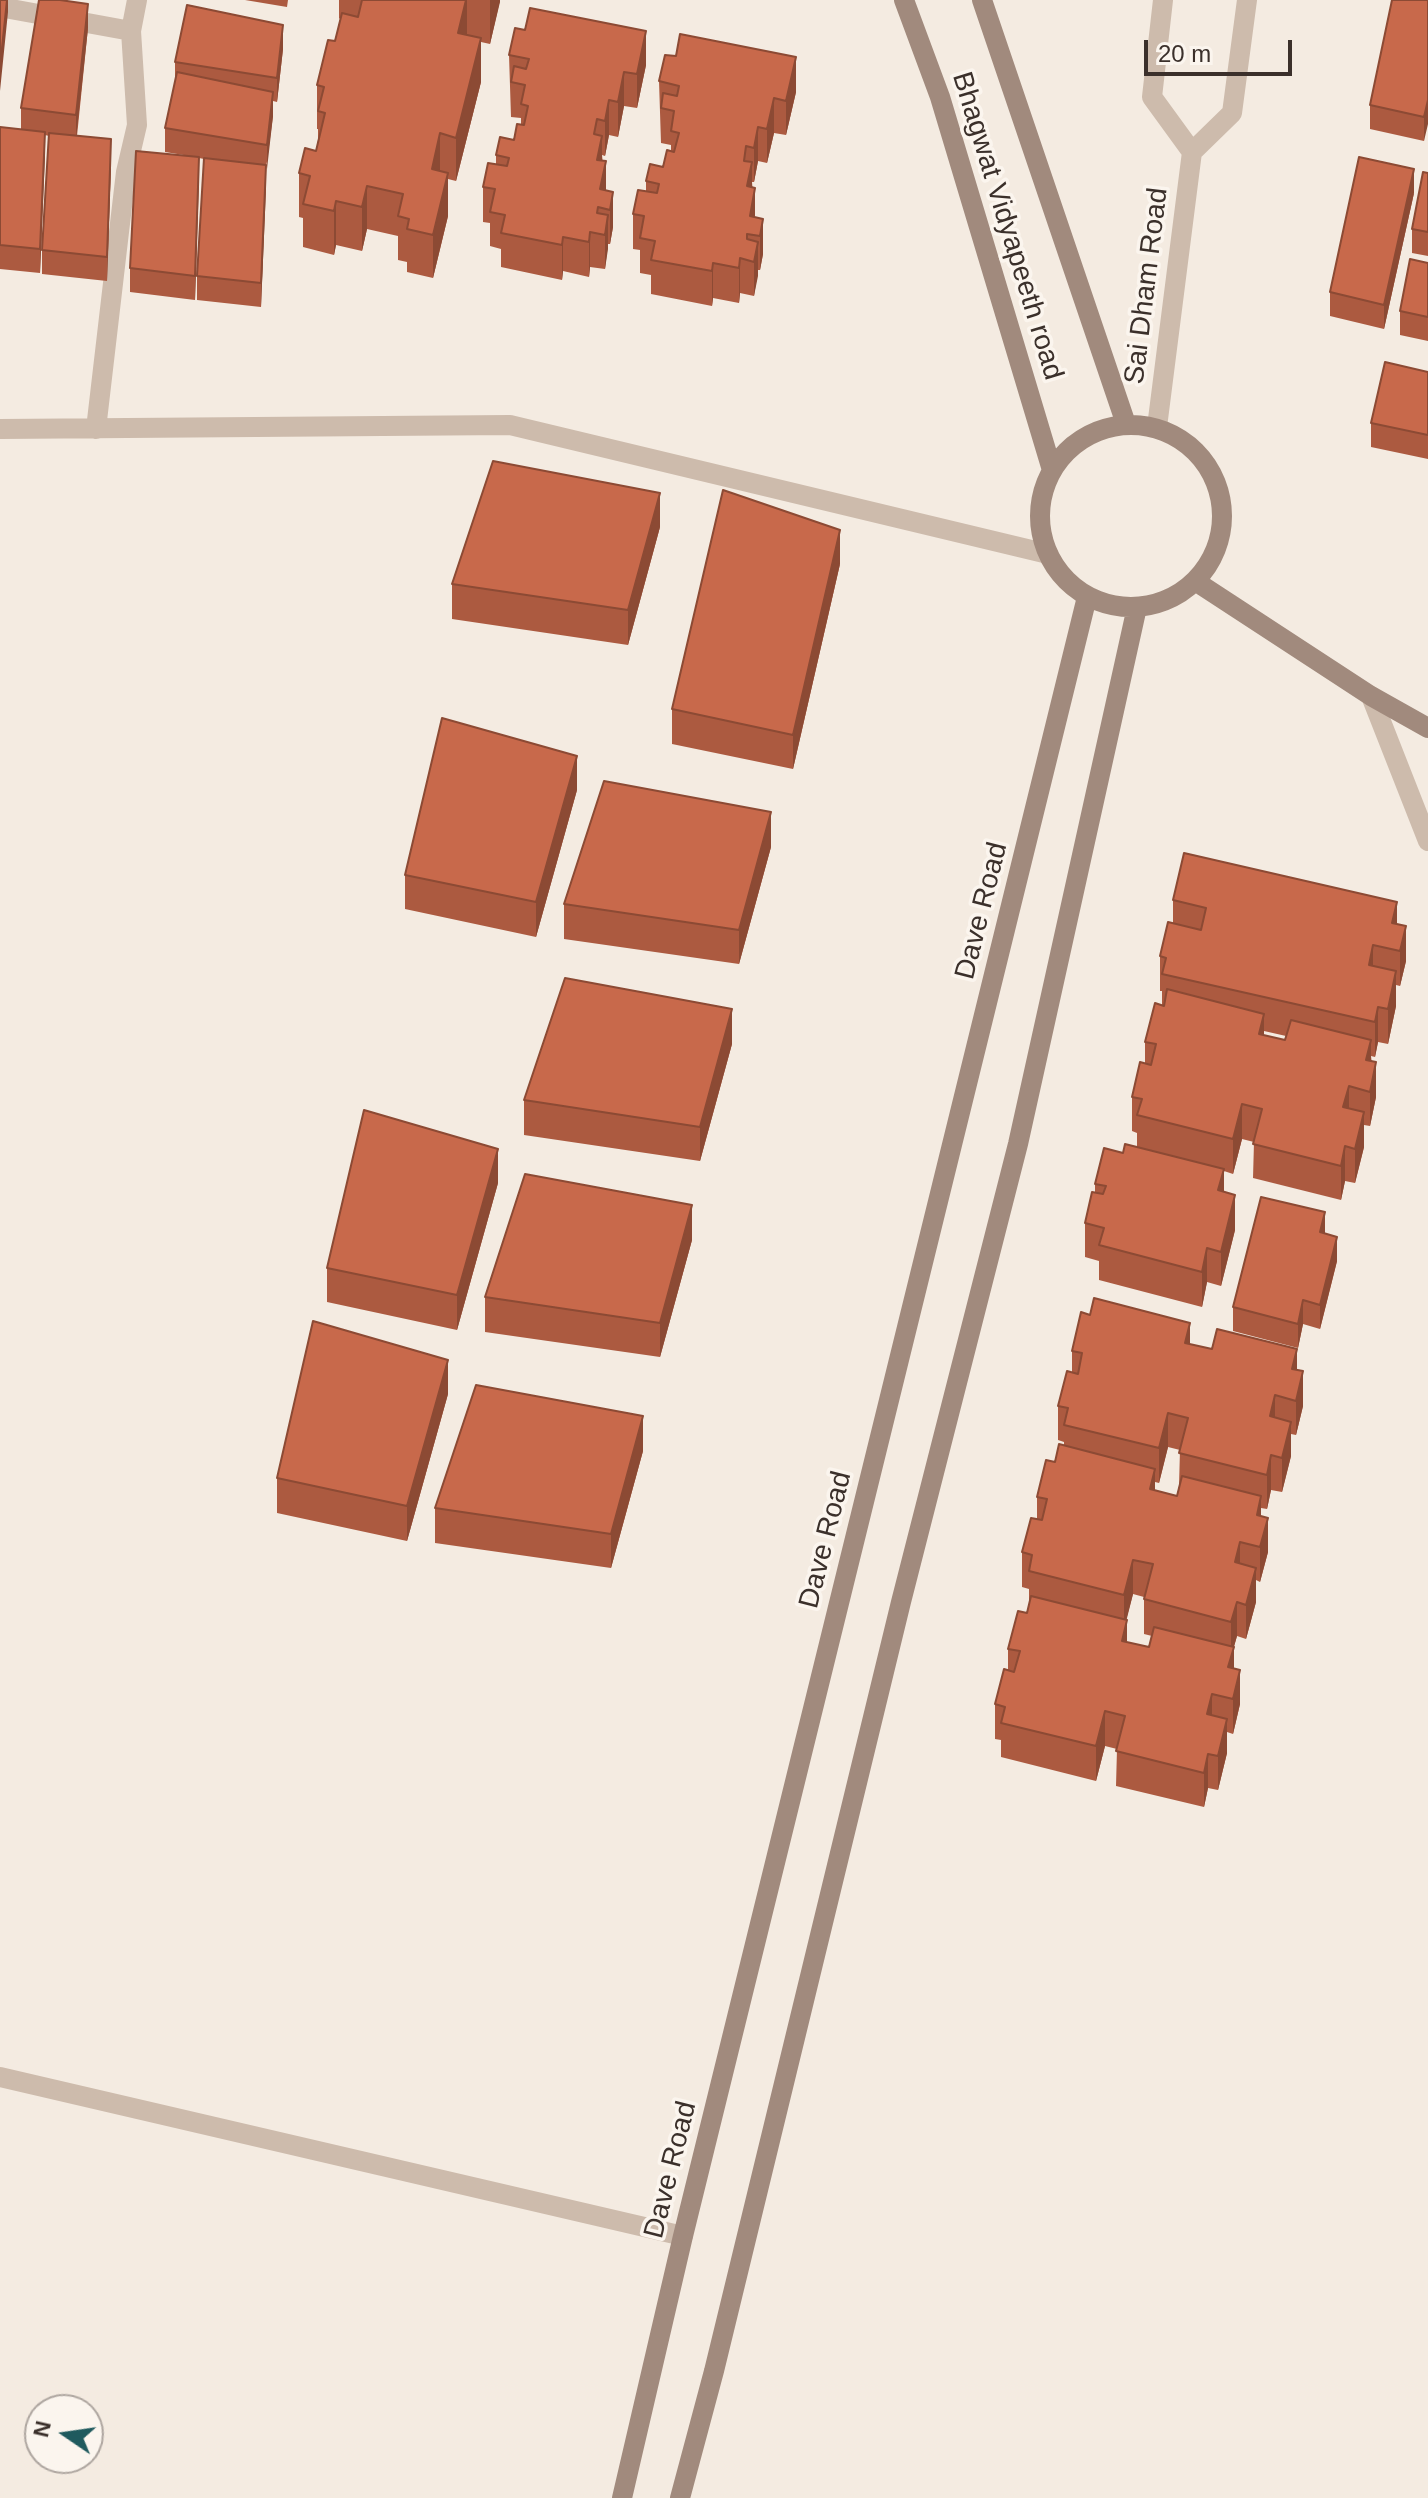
<!DOCTYPE html>
<style>
body{margin:0}
#map{position:relative;width:1428px;height:2498px;overflow:hidden;background:#f4ebe1;font-family:Helvetica,sans-serif}
canvas{display:block}
.north{position:absolute;left:24px;top:2394px;width:80px;height:80px;box-sizing:border-box;background:#fbf5ee;border:2px solid #aea6a0;border-radius:50%;rotate:283deg;font-size:22px;font-weight:700;line-height:32px;text-align:center;color:#3b302b}
.north::after{content:'';display:block;margin:auto;width:28px;height:36px;background:#1f5a5e;clip-path:polygon(50% 0,100% 100%,50% 72%,0 100%)}
.scale{position:absolute;left:1144px;top:40px;width:148px;height:36px;box-sizing:border-box;border:4px solid #3b302b;border-top:0;padding-left:10px;font-size:24px;line-height:28px;white-space:nowrap;color:#3b302b;-webkit-text-stroke:6px #fbf5ee;paint-order:stroke}
</style>
<div id="map">
<canvas width="1428" height="2498"></canvas>
<div class="north">N</div>
<div class="scale">20 m</div>
</div>
<script>
const ctx = document.querySelector('canvas').getContext('2d');
ctx.lineJoin = 'round';
function trace(path, color, width, dash) { ctx.strokeStyle = color; ctx.lineWidth = width; ctx.lineCap = dash ? 'butt' : 'round'; ctx.setLineDash(dash || []); ctx.stroke(path); }
function paint(path, color) { ctx.fillStyle = color; ctx.fill(path, 'evenodd'); }
function drawText(font, color, halo, rows, align = 'center') {
  ctx.font = font + ' Helvetica,sans-serif'; ctx.lineWidth = 7; ctx.setLineDash([]); ctx.textBaseline = 'middle'; ctx.strokeStyle = halo; ctx.fillStyle = color; for (const [text, x, y, turn = 0] of rows) {
    ctx.save(); ctx.translate(x, y); ctx.rotate((+turn || 0) * Math.PI / 180); ctx.textAlign = isNaN(turn) ? turn : align; if (halo) ctx.strokeText(text, 0, 0); ctx.fillText(text, 0, 0); ctx.restore();
  }
}
trace(new Path2D(`
 M1163,0L1152,97L1192,152
 M0,7L131,31
 M1157,427L1192,152L1232,113L1247,0
 M0,429L510,425L1048,554
 M96,429L126,172L137,125L131,31L137,0
 M1371,696L1428,841
 M0,2077L683,2236`), '#cdbbac', 20);
trace(new Path2D(`
 M904,0L940,97L1052,470
 M982,0L1126,424
 M1040 516a91 91 0 1 1 182 0a91 91 0 1 1-182 0Z
 M1195,581L1371,696L1428,728
 M622,2498L683,2236L1087,597
 M680,2498L714,2371L901,1602L1018,1144L1137,607`), '#a18a7d', 20);
paint(new Path2D(`
 M245,0H288L287,7Z
 M339,0H500L490,44L481,42V82L456,181L448,179V216L433,278L407,272V262L398,260V236L367,229L362,251L336,245L334,255L303,247V218L299,217V173L316,151L318,140V129H317V85L335,41L340,19L339,18Z
 M1428,0L1424,141L1370,129V105Z
 M88,28L77,136L111,163L107,281L42,274V250L49,136L45,135L40,273L0,269V127L21,129V108Z
 M283,49L277,102L273,101V116L266,169L261,307L197,300V276L204,159L199,158L195,300L130,292V268L190,156L165,152V128L175,85V62Z
 M509,55L646,65L637,108L624,106L618,137L609,135L605,156L602,155L606,191L613,192V227L610,244H608L605,269L590,267L589,277L563,271L562,280L501,267V249L490,246V223L483,222V187L496,164V155L514,140L521,124V118L511,117Z
 M659,81L796,92L786,135L774,133L767,163L758,161L754,182H752L755,217L763,219V254L760,270H758L754,296L740,293L739,303L713,298L712,306L651,294V275L640,273V250L633,249V214L646,191V181L663,167L671,151V145L661,143Z
 M1428,173V256L1412,253V229Z
 M1414,193L1384,329L1330,316V292Z
 M1428,263V341L1400,335V311Z
 M1428,372V459L1371,447V423Z
 M660,527L628,645L452,619V584Z
 M840,564L793,769L672,744V709Z
 M577,790L536,937L405,909V875Z
 M771,847L739,964L564,939V904Z
 M1173,900L1397,924L1406,961L1400,986L1396,985V1006L1388,1044L1378,1042L1375,1057L1371,1056L1376,1097L1370,1126L1364,1125V1147L1355,1183L1345,1181L1341,1200L1253,1178L1254,1142L1242,1139L1233,1174L1224,1171V1192L1235,1230L1221,1286L1207,1282L1202,1307L1099,1280V1261L1085,1257V1223L1095,1192V1184L1123,1153L1137,1147V1133L1132,1131V1097L1145,1063V1042L1162,1006V991H1160V956L1173,923ZM1264,1031L1286,1036L1285,1040L1264,1035Z
 M732,1044L700,1161L524,1135V1100Z
 M498,1183L457,1330L327,1302V1268Z
 M1325,1233L1337,1261L1320,1329L1303,1324L1298,1348L1233,1331V1307Z
 M692,1240L660,1357L485,1332V1297Z
 M1190,1344L1297,1370L1303,1406L1296,1435L1291,1434V1456L1282,1492L1271,1490L1267,1509L1261,1508V1516L1268,1552L1260,1582L1256,1580V1602L1246,1639L1237,1636L1234,1647V1668L1240,1704L1233,1734L1227,1732V1753L1218,1790L1208,1788L1204,1807L1116,1786L1117,1749L1105,1746L1096,1781L1001,1757V1740L995,1739V1704L1008,1670V1649L1027,1613L1029,1604V1589L1022,1587V1552L1037,1519V1497L1064,1446V1442L1058,1440V1406L1072,1372V1351ZM1168,1447L1180,1450L1179,1486L1177,1496L1155,1490V1482L1159,1483ZM1133,1594L1144,1597V1634L1152,1636L1149,1647L1127,1642L1126,1620Z
 M448,1394L407,1541L277,1513V1478Z
 M643,1451L611,1568L435,1543V1508Z`), '#ac5a40');
paint(new Path2D(`
 M7,0H8V12L0,91V67Z
 M466,0H467V39L458,33Z
 M490,0H500V2L490,44Z
 M88,4V28L76,139V115Z
 M283,25V49L277,102V78Z
 M646,31V65L637,108V74Z
 M481,38V82L456,181V138Z
 M796,57V92L786,135V101Z
 M624,72V106L618,137V102Z
 M273,92V116L267,169V145Z
 M774,98V133L767,163V129Z
 M609,100V135L605,156V121Z
 M1428,100V124L1424,141V117Z
 M758,127V161L754,182V148Z
 M45,132V156L40,273V249Z
 M440,133V177L432,169Z
 M602,136V171L597,160Z
 M111,139V163L107,281V257Z
 M199,157V181L195,300V276Z
 M606,161V196L600,189Z
 M752,162V197L747,186Z
 M266,165V189L261,307V283Z
 M1414,169V193L1384,329V305Z
 M448,173V216L433,278V235Z
 M367,186V229L362,251V207Z
 M755,188V222L750,216Z
 M613,192V227L610,244V210Z
 M336,201V245L334,255V211Z
 M608,215V249L605,269V235Z
 M763,219V254L760,270V236Z
 M590,232V267L589,277V242Z
 M563,237V271L562,280V245Z
 M758,242V276L754,296V262Z
 M740,258V293L739,303V268Z
 M713,263V298L712,306V271Z
 M660,493V527L628,645V610Z
 M840,530V564L793,769V735Z
 M577,756V790L536,937V902Z
 M771,812V847L739,964V930Z
 M1397,902V936L1392,923Z
 M1406,926V961L1400,986V951Z
 M1373,945V980L1369,965Z
 M1396,971V1006L1388,1044V1009Z
 M1378,1007V1042L1375,1057V1022Z
 M732,1009V1044L700,1161V1127Z
 M1264,1014V1048L1259,1034Z
 M1371,1040V1074L1366,1060Z
 M1376,1062V1097L1370,1126V1092Z
 M1349,1086V1121L1343,1107Z
 M1242,1104V1139L1233,1174V1139Z
 M1364,1112V1147L1355,1183V1149Z
 M1345,1146V1181L1341,1200V1166Z
 M498,1149V1183L457,1330V1295Z
 M1224,1169V1203L1218,1190Z
 M1235,1195V1230L1221,1286V1252Z
 M692,1205V1240L660,1357V1323Z
 M1325,1212V1236L1320,1232Z
 M1337,1237V1261L1320,1329V1305Z
 M1207,1248V1282L1202,1307V1272Z
 M1303,1300V1324L1298,1348V1324Z
 M1190,1323V1357L1185,1343Z
 M1297,1349V1383L1292,1369Z
 M448,1360V1394L407,1541V1506Z
 M1303,1371V1406L1296,1435V1401Z
 M1275,1395V1430L1270,1416Z
 M1168,1413V1447L1159,1483V1448Z
 M643,1416V1451L611,1568V1534Z
 M1291,1422V1456L1282,1492V1458Z
 M1271,1455V1490L1267,1509V1475Z
 M1155,1469V1504L1150,1489Z
 M1261,1496V1530L1257,1515Z
 M1268,1518V1552L1260,1582V1547Z
 M1240,1542V1576L1235,1562Z
 M1133,1560V1594L1124,1630V1595Z
 M1256,1568V1602L1246,1639V1605Z
 M1237,1602V1636L1231,1656V1622Z
 M1127,1620V1655L1122,1641Z
 M1234,1647V1682L1228,1667Z
 M1240,1670V1704L1233,1734V1699Z
 M1212,1694V1728L1207,1714Z
 M1105,1711V1746L1096,1781V1746Z
 M1227,1719V1753L1218,1790V1756Z
 M1208,1754V1788L1204,1807V1773Z`), '#8c4a34');
const building = new Path2D(`
 M0,0H7L0,67Z
 M39,0H60L88,4L76,115L21,108Z
 M362,0H466L458,33L481,38L456,138L440,133L432,169L448,173L433,235L407,229L409,219L398,216L403,194L367,186L362,207L336,201L334,211L303,204L310,176L299,173L305,148L316,151L325,113L318,111L324,87L317,85L328,40L335,41L342,13L358,17Z
 M1392,0H1428V100L1424,117L1370,105Z
 M187,5L283,25L277,78L175,62Z
 M530,8L646,31L637,74L624,72L618,102L609,100L605,121L597,119L594,134L602,136L597,160L606,161L600,189L613,192L610,210L598,207L597,213L608,215L605,235L590,232L589,242L563,237L562,245L501,233L505,215L490,212L495,189L483,187L488,163L507,166L509,158L496,155L500,137L514,140L517,124L524,125L528,106L521,104L525,85L511,82L514,66L526,69L529,59L509,55L515,28L525,30Z
 M680,34L796,57L786,101L774,98L767,129L758,127L754,148L746,146L744,161L752,162L747,186L755,188L750,216L763,219L760,236L747,234V239L758,242L754,262L740,258L739,268L713,263L712,271L651,260L655,241L640,238L644,216L633,214L638,190L657,193L659,184L646,181L650,164L663,167L667,150L674,152L679,133L671,131L674,111L661,108L663,93L677,96L679,86L659,81L665,55L676,56Z
 M177,72L273,92L267,145L165,128Z
 M0,127L45,132L40,249L0,245Z
 M49,133L111,139L107,257L42,250Z
 M136,151L199,157L195,276L130,268Z
 M1359,157L1414,169L1384,305L1330,292Z
 M204,158L266,165L261,283L197,276Z
 M1423,172L1428,173V232L1412,229Z
 M1410,259L1428,263V317L1400,311Z
 M1385,362L1428,372V435L1371,423Z
 M493,461L660,493L628,610L452,584Z
 M723,490L840,530L793,735L672,709Z
 M442,718L577,756L536,902L405,875Z
 M604,781L771,812L739,930L564,904Z
 M1184,853L1397,902L1392,923L1406,926L1400,951L1373,945L1369,965L1396,971L1388,1009L1378,1007L1375,1022L1162,974L1166,958L1160,956L1168,922L1201,930L1206,908L1173,900Z
 M565,978L732,1009L700,1127L524,1100Z
 M1167,989L1264,1014L1259,1034L1285,1040L1291,1020L1371,1040L1366,1060L1376,1062L1370,1092L1349,1086L1343,1107L1364,1112L1355,1149L1345,1146L1341,1166L1253,1144L1262,1109L1242,1104L1233,1139L1137,1115L1142,1099L1132,1097L1140,1062L1151,1065L1156,1044L1145,1042L1155,1003L1164,1006Z
 M364,1110L498,1149L457,1295L327,1268Z
 M1125,1144L1224,1169L1218,1190L1235,1195L1221,1252L1207,1248L1202,1272L1099,1245L1104,1228L1085,1223L1092,1192L1103,1194L1106,1186L1095,1184L1104,1148L1123,1153Z
 M525,1174L692,1205L660,1323L485,1297Z
 M1261,1197L1325,1212L1320,1232L1337,1237L1320,1305L1303,1300L1298,1324L1233,1307Z
 M1094,1298L1190,1323L1185,1343L1212,1349L1217,1329L1297,1349L1292,1369L1303,1371L1296,1401L1275,1395L1270,1416L1291,1422L1282,1458L1271,1455L1267,1475L1179,1453L1188,1418L1168,1413L1159,1448L1064,1425L1068,1408L1058,1406L1067,1371L1078,1374L1082,1353L1072,1351L1081,1312L1090,1315Z
 M313,1321L448,1360L407,1506L277,1478Z
 M476,1385L643,1416L611,1534L435,1508Z
 M1059,1444L1155,1469L1150,1489L1177,1496L1182,1476L1261,1496L1257,1515L1268,1518L1260,1547L1240,1542L1235,1562L1256,1568L1246,1605L1237,1602L1231,1622L1144,1599L1153,1564L1133,1560L1124,1595L1029,1571L1032,1555L1022,1552L1031,1518L1042,1520L1047,1499L1037,1497L1046,1460L1055,1462Z
 M1031,1596L1127,1620L1122,1641L1149,1647L1154,1627L1234,1647L1228,1667L1240,1670L1233,1699L1212,1694L1207,1714L1227,1719L1218,1756L1208,1754L1204,1773L1116,1751L1125,1716L1105,1711L1096,1746L1001,1723L1005,1707L995,1704L1004,1669L1014,1672L1020,1651L1008,1649L1018,1611L1027,1613Z`);
paint(building, '#c8694b');
trace(building, '#8c4a34', 2);
drawText('28px', '#3b302b', '#fbf5ee', [
 ["Bhagwat Vidyapeeth road",1007,226,73],
 ["Sai Dham Road",1147,286,-83],
 ["Dave Road",982,911,-76],
 ["Dave Road",826,1540,-76],
 ["Dave Road",671,2170,-76]
]);
</script>
